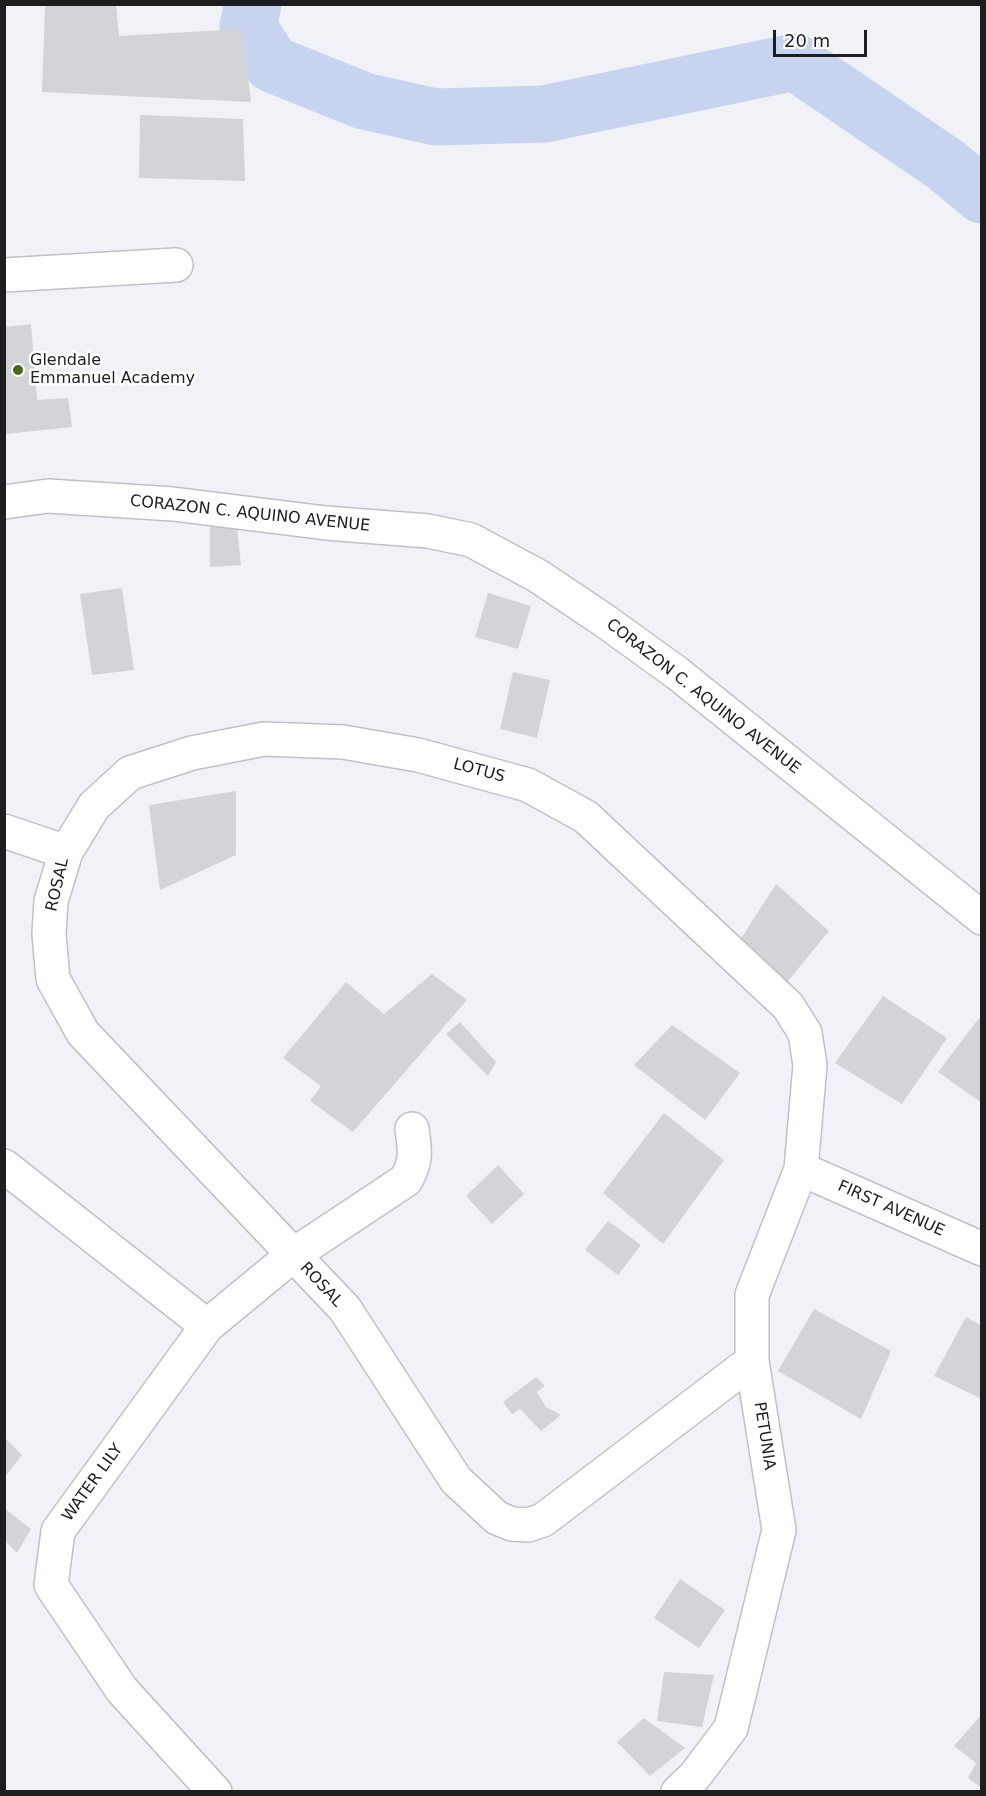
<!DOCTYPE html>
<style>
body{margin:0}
#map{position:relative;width:986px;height:1796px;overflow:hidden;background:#f1f2f7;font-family:"DejaVu Sans",sans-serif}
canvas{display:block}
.frame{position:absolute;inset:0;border:6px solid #1d1e1f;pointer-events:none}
.scale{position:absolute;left:773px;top:30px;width:94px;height:27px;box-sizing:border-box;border:3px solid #1d1e1f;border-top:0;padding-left:8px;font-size:18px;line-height:21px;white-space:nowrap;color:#1d1e1f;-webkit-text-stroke:4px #fff;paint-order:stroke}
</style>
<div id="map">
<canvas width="986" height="1796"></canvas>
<div class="frame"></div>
<div class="scale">20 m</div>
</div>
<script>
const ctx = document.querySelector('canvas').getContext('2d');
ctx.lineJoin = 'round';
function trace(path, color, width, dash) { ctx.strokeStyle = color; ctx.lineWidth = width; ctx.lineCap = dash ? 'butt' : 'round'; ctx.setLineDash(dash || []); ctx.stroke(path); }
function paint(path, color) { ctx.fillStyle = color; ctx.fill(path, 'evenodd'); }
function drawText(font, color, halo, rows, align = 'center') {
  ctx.font = font + ' "DejaVu Sans",sans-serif'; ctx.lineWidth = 5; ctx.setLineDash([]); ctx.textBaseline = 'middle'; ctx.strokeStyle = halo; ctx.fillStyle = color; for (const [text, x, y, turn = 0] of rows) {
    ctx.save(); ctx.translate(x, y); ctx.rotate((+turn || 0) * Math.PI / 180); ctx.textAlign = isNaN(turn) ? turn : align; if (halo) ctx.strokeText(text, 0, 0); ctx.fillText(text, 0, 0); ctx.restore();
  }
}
trace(new Path2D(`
 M253,4L248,27L272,64L364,101L436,117L544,114L795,62L946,165L982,195`), '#c8d4ef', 57);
paint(new Path2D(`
 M45,4H116L119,36L242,29L251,102L42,92Z
 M140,115L243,119L245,181L139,178Z
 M31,324L37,400L68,398L72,427L5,434L4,327Z
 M210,525L237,527L241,565L210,567Z
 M122,588L134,670L92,675L80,594Z
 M488,593L531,606L518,649L475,637Z
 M513,672L550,680L537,738L500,729Z
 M236,791V855L160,890L149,805Z
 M776,884L829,931L780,991L735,948Z
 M432,974L467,1000L353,1132L310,1101L321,1086L283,1058L346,982L384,1014Z
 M883,996L947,1038L902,1104L835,1063Z
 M979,1018L982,1019V1103L938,1072Z
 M460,1022L496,1062L488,1076L446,1034Z
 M672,1025L740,1073L705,1120L634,1065Z
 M664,1113L724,1160L663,1244L603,1193Z
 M498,1165L524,1194L492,1224L466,1196Z
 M608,1221L641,1245L618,1275L585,1250Z
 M814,1309L891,1351L861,1419L778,1371Z
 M966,1317L982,1326V1399L934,1376Z
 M536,1377L545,1386L537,1392L546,1407L561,1415L541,1431L520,1409L512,1414L503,1402Z
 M4,1437L22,1455L4,1478Z
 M4,1508L31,1529L17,1553L4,1540Z
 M680,1579L725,1610L699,1648L654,1618Z
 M664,1672L714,1675L702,1727L657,1721Z
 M982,1714V1788L968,1778L976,1763L954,1746Z
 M644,1718L685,1748L650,1776L617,1742Z`), '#d2d4d8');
const minor = new Path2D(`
 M4,275L176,265
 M4,831L66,852L51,901L49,934L53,979L83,1033L345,1309L456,1480L497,1518L512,1524L528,1525L543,1520L752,1361
 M66,852L94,806L130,773L192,753L264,739L343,742L418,755L528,785L586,817L788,1006L805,1033L810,1065L801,1169L752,1295V1361L779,1530L731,1728L694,1777L678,1792
 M4,1166L207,1326
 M801,1169L982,1249
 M215,1792L122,1690L51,1585L58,1531L207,1326L293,1255L406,1180C417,1160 415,1151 412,1129`);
const major = new Path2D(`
 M4,502L48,496L173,504L326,523L428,531L471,540L538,576L605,621L677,673L982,918`);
trace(minor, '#bfc1c5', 36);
trace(major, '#bfc1c5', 36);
trace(minor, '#fff', 33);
trace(major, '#fff', 33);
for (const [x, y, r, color] of [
 [18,370,6,"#4e6819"]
]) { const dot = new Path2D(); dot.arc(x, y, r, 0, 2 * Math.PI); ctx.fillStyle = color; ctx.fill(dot); trace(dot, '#fff', 2); }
drawText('16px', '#1d1e1f', '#fff', [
 ["Glendale",30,361],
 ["Emmanuel Academy",30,379]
], 'left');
drawText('16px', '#1d1e1f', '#fff', [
 ["CORAZON C. AQUINO AVENUE",250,514,6],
 ["CORAZON C. AQUINO AVENUE",703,697,38],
 ["LOTUS",479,771,15],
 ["ROSAL",58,885,-77],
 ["FIRST AVENUE",891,1209,24],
 ["ROSAL",321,1285,47],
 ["PETUNIA",764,1436,81],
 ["WATER LILY",93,1483,-54]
]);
</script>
